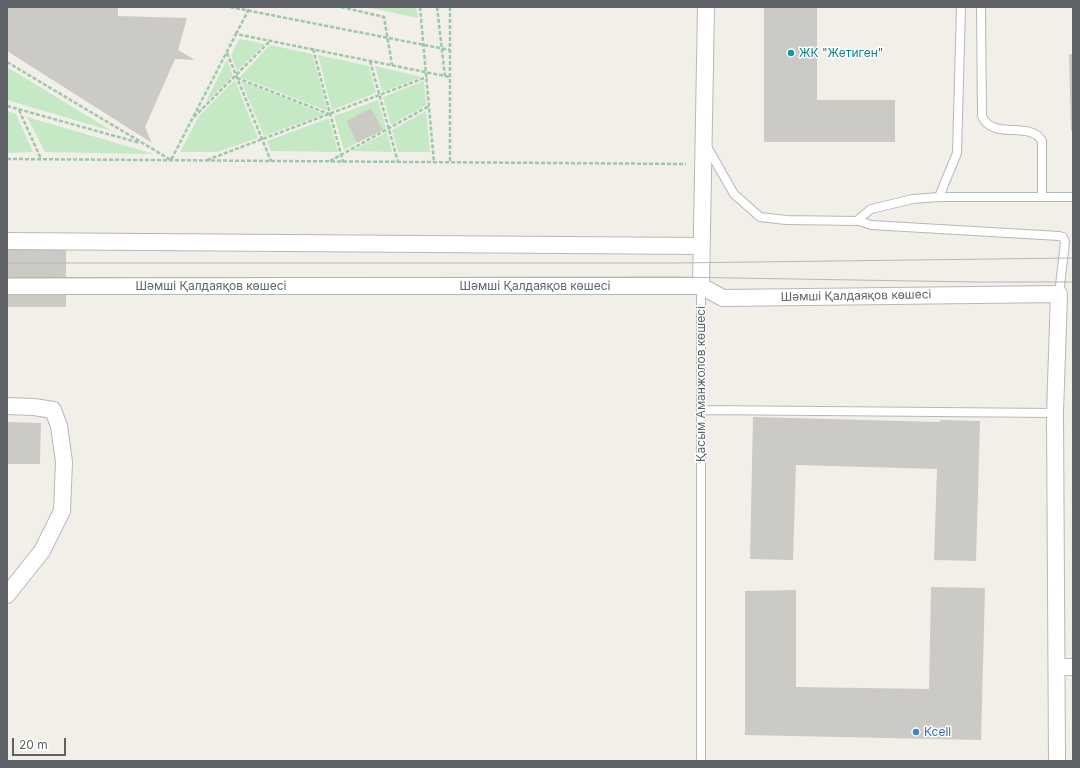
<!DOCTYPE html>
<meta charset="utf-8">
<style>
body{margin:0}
#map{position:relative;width:1080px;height:768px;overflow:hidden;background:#f1efe8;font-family:Inter,sans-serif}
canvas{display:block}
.frame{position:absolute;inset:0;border:8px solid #5f6368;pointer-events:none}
.scale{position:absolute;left:12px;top:738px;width:54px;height:18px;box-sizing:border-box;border:2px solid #5f6368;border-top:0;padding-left:5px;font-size:12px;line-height:14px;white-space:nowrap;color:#5f6368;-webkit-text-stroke:3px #fff;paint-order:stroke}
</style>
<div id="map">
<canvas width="1080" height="768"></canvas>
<div class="frame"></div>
<div class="scale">20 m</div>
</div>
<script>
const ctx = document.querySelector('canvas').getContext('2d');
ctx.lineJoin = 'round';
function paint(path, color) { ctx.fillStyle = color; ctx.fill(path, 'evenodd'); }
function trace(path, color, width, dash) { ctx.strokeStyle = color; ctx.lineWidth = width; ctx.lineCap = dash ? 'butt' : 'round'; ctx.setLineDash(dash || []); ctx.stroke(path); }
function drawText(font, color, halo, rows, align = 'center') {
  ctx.font = font + ' Inter,sans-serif'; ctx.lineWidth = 3; ctx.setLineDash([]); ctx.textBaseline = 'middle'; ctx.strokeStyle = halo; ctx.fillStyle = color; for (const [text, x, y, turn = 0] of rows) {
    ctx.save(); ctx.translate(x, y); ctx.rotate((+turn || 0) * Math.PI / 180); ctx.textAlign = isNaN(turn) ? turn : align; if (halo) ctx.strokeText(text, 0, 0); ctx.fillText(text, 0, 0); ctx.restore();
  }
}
paint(new Path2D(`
 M366,7H416L418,18Z
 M239,39L265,44L237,71L231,55Z
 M270,45L312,54L328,111L240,77Z
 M318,55L369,66L376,93L332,110Z
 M227,60L233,76L205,103Z
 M375,66L422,77L382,92Z
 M7,67L112,131L7,100Z
 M235,80L258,138L217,152H180L199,116Z
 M241,81L324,114L264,136Z
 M424,81L426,105L391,125L383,97Z
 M378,100L386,128L383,130L371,108L346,121L357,143L344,150L334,116Z
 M7,111L16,114L33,152L7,153Z
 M426,111L430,152H398L392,130Z
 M27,117L154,154L45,152Z
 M329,118L338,152L271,151L267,141Z
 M387,132L392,152L352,151Z`), '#c5e8c5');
paint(new Path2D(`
 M7,7H118V16L187,18L178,50L195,60L175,59L145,127L152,143L7,51Z
 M764,7H817V100H895V142H764Z
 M1069,54H1073V131H1071Z
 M371,108L383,130L357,143L346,121Z
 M7,236H66V307H7Z
 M753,417L940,422V420L980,421L976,561L934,560L937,469L796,465L793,560L750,559Z
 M7,422L41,423L40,464H7Z
 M931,587L985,588L981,740L745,735V591L796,590V687L929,689Z`), '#cccac5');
const lane = new Path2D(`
 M981,7L982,116C992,141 1030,120 1042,141V197H939L913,199L871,209L860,218L859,221L871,225L1059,236L1063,237L1065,242L1059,294
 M706,145L734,194L760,217L786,220L859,221
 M939,197L957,153L961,7
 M1042,197H1073
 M701,286V761
 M701,410L1055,413`);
const street = new Path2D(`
 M7,241L701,246
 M7,286H701L723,298L1059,294L1055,413L1057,761
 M701,286L706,7
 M7,406L34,407L53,410L59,426L64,462L62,511L42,551L7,595
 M1057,667H1073`);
trace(lane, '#b5b8bc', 10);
trace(street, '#b5b8bc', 18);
trace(new Path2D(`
 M230,7L450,50
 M341,7L384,17L392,65
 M420,7L434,163
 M437,7L445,76
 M450,7V163
 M236,34L250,7
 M313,49L343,162
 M227,53L271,161
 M370,61L398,162
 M7,62L171,160L236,34L450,77
 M237,78L329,114
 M7,106L140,143
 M19,110L41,159
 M194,117L270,41
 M7,159L686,164
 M207,160L427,77
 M330,161L429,106`), '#9cc7a9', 2.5, [4, 2]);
trace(lane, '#fff', 8);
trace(street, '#fff', 16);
trace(new Path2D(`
 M7,263H674L1073,258
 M7,278L675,277L975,282H1073`), '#b6b7b8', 1);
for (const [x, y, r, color] of [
 [791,53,4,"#0f9aa8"],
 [916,732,4,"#3f7fe0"]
]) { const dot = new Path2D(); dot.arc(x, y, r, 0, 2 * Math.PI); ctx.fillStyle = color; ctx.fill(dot); trace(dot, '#fff', 1.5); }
drawText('12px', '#0d838f', '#fff', [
 ["ЖК \"Жетиген\"",799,53]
], 'left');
drawText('12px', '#5f6368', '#fff', [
 ["Шәмші Қалдаяқов көшесі",211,286],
 ["Шәмші Қалдаяқов көшесі",535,286],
 ["Шәмші Қалдаяқов көшесі",856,296,-1],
 ["Қасым Аманжолов көшесі",701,384,-90]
]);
drawText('12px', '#366cbe', '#fff', [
 ["Kcell",924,732]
], 'left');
</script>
